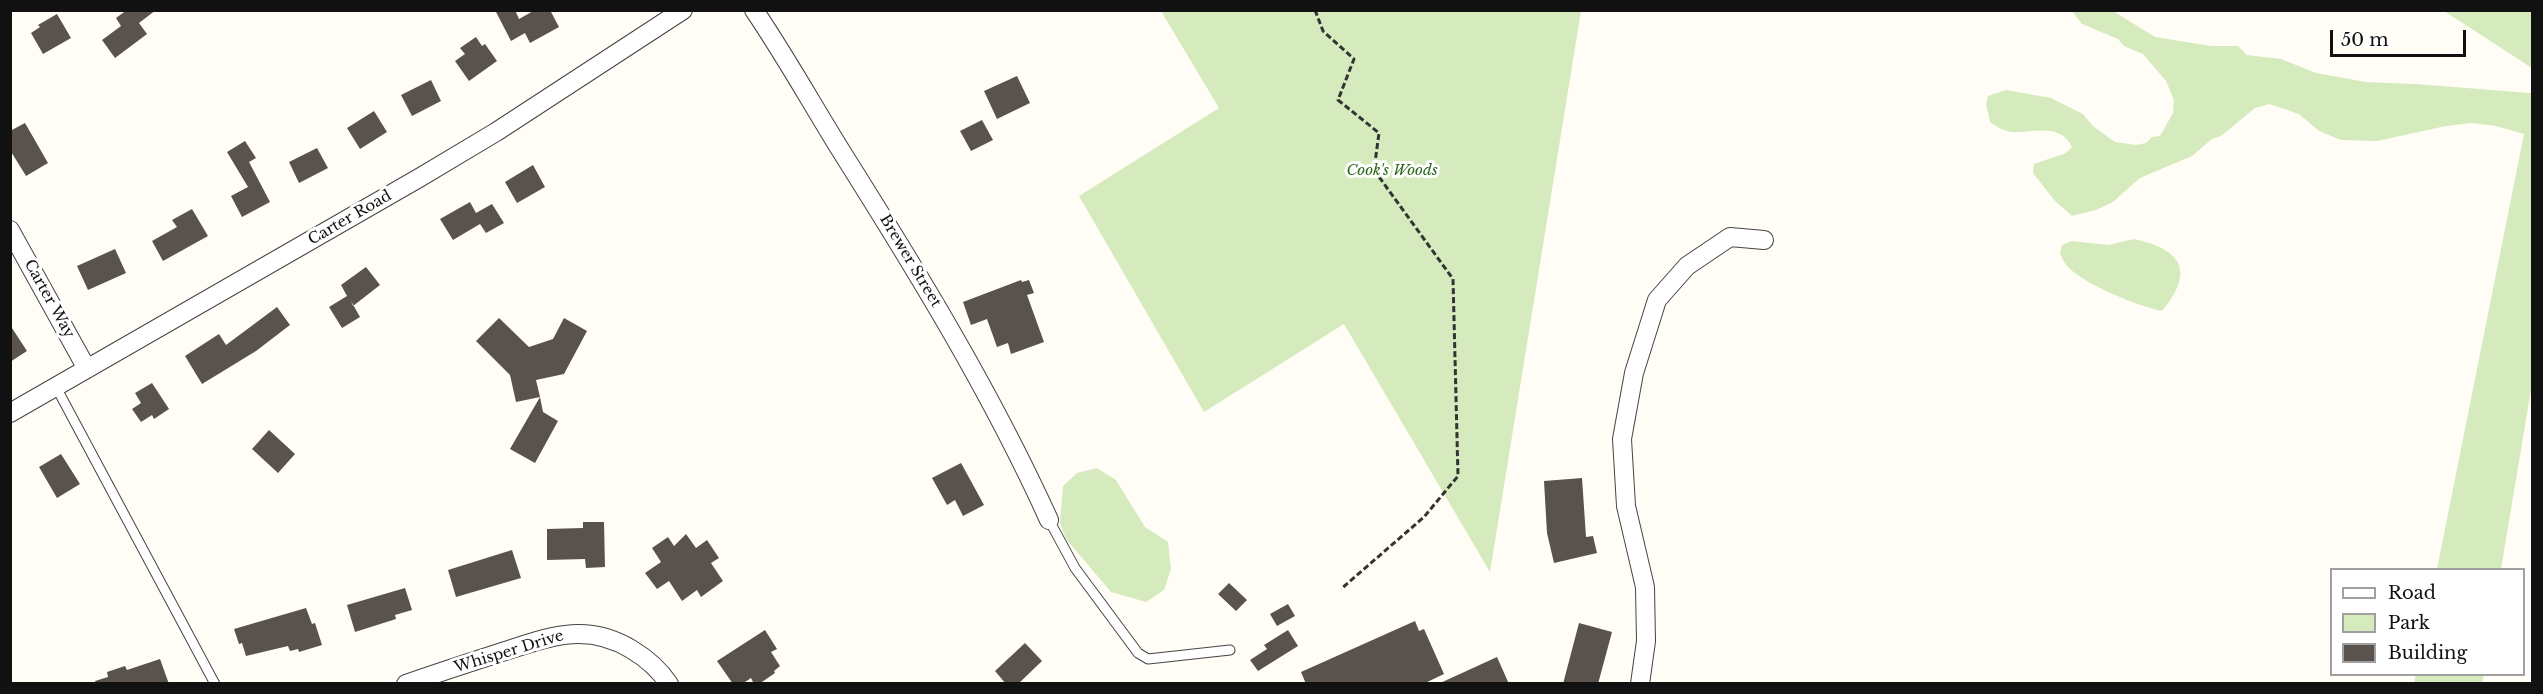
<!DOCTYPE html>
<style>
body{margin:0}
#map{position:relative;width:2543px;height:694px;overflow:hidden;background:#fffdf5;font-family:"Libre Baskerville",serif}
canvas{display:block}
.frame{position:absolute;inset:0;border:12px solid #111;pointer-events:none}
.legend{position:absolute;left:2330px;top:568px;width:195px;height:108px;box-sizing:border-box;background:#fff;border:2px solid #a0a0a0;margin:0;padding:8px 10px;list-style:none;font-size:18px;color:#111}
.legend li{display:flex;align-items:center;gap:12px;height:30px}
.legend b{width:30px;border:2px solid #a0a0a0}
.scale{position:absolute;left:2330px;top:30px;width:136px;height:27px;box-sizing:border-box;border:3px solid #111;border-top:0;padding-left:8px;font-size:18px;line-height:21px;white-space:nowrap;color:#111;-webkit-text-stroke:4px #fff;paint-order:stroke}
</style>
<div id="map">
<canvas width="2543" height="694"></canvas>
<div class="frame"></div>
<ul class="legend">
<li><b style="height:8px;background:#fff"></b>Road</li>
<li><b style="height:16px;background:#d5ebbd"></b>Park</li>
<li><b style="height:16px;background:#5a524d"></b>Building</li>
</ul>
<div class="scale">50 m</div>
</div>
<script>
const ctx = document.querySelector('canvas').getContext('2d');
ctx.lineJoin = 'round';
function paint(path, color) { ctx.fillStyle = color; ctx.fill(path, 'evenodd'); }
function trace(path, color, width, dash) { ctx.strokeStyle = color; ctx.lineWidth = width; ctx.lineCap = dash ? 'butt' : 'round'; ctx.setLineDash(dash || []); ctx.stroke(path); }
function drawText(font, color, halo, rows, align = 'center') {
  ctx.font = font + ' "Libre Baskerville",serif'; ctx.lineWidth = 6; ctx.setLineDash([]); ctx.textBaseline = 'middle'; ctx.strokeStyle = halo; ctx.fillStyle = color; for (const [text, x, y, turn = 0] of rows) {
    ctx.save(); ctx.translate(x, y); ctx.rotate((+turn || 0) * Math.PI / 180); ctx.textAlign = isNaN(turn) ? turn : align; if (halo) ctx.strokeText(text, 0, 0); ctx.fillText(text, 0, 0); ctx.restore();
  }
}
paint(new Path2D(`
 M2071,10L2113,11L2155,37L2211,46H2238L2247,55L2281,59L2316,73L2366,82L2416,84L2530,93L2532,91V384L2501,569H2437L2524,134L2496,126L2472,123L2446,126L2377,141L2341,140L2319,131L2299,114L2269,104L2255,108L2221,136L2212,139L2192,156L2140,178L2113,202L2096,210L2072,216L2055,201L2033,173L2034,164L2066,153L2072,147C2060,122 2034,133 2012,132C2003,131 1996,126 1990,122L1986,104L1988,96L2006,90L2051,98L2083,114L2093,126L2115,142L2136,145L2146,143L2152,137L2160,136L2173,113L2174,100L2166,81L2143,54L2124,46L2118,39L2082,24Z
 M1161,11H1581L1490,572L1344,324L1204,412L1079,196L1219,108Z
 M2444,11H2532V68Z
 M2134,239C2181,249 2196,271 2162,311C2139,307 2082,283 2067,266C2064,263 2062,257 2060,254L2062,245L2072,241L2109,245Z
 M1097,468L1116,480L1145,527L1168,542L1171,569L1164,590L1146,602L1111,592L1066,539L1060,523L1063,486L1077,473Z
 M2416,675V674L2484,675L2482,683H2414Z`), '#d5ebbd');
paint(new Path2D(`
 M127,10H156L139,23L147,34L115,58L102,40L121,26L116,18Z
 M495,10H515L519,19L535,10H550L559,27L530,43L525,33L511,41Z
 M57,14L71,38L43,54L31,33L40,27L38,25Z
 M476,37L482,46L485,44L497,61L469,81L455,61L465,54L460,48Z
 M1017,76L1030,103L997,119L984,91Z
 M431,80L441,101L412,116L401,95Z
 M374,111L387,132L360,149L347,128Z
 M982,120L993,140L971,151L960,131Z
 M25,123L48,163L26,176L10,150V131Z
 M245,141L256,158L249,162L270,202L242,217L231,196L248,187L227,152Z
 M317,148L328,168L299,183L289,162Z
 M533,165L545,187L517,203L505,182Z
 M470,202L476,213L492,204L504,223L486,233L480,224L453,240L440,219Z
 M192,209L208,236L163,261L152,241L177,227L172,220Z
 M115,249L126,273L88,290L77,266Z
 M366,267L380,285L353,306L351,301L360,317L342,328L329,307L347,296L341,285Z
 M1021,280L1022,282L1029,280L1034,293L1027,295L1044,342L1011,354L1008,343L997,347L987,319L971,325L963,302Z
 M277,307L290,325L256,351L202,384L185,356L219,334L226,345Z
 M499,318L529,347L553,339L564,318L587,331L564,374L536,380L540,397L516,402L510,375L476,341Z
 M10,325L27,351L10,362Z
 M152,383L169,409L154,419L152,415L141,422L132,409L141,403L135,393Z
 M540,397L543,412L558,421L535,463L510,449Z
 M269,430L295,454L278,473L252,449Z
 M61,454L80,484L57,498L39,467Z
 M961,463L984,505L963,516L955,500L947,505L932,478Z
 M1582,478L1586,537L1593,536L1597,553L1554,563L1547,533L1544,481Z
 M583,522H604L605,567L586,568L585,559L547,560V529L583,528Z
 M686,534L696,548L707,540L719,558L711,563L723,581L701,597L697,590L682,601L669,581L657,589L645,573L661,562L652,548L668,537L674,546Z
 M512,550L521,578L456,597L448,570Z
 M1229,583L1247,600L1236,611L1218,594Z
 M405,588L412,610L395,615L396,619L355,632L347,605Z
 M1288,604L1295,616L1277,626L1270,614Z
 M306,608L312,624L315,623L322,645L299,652L298,649L290,651L288,646L246,656L242,643L239,644L234,629Z
 M1415,621L1419,631L1424,629L1444,674L1423,684H1306L1301,672Z
 M1579,623L1612,632L1598,684H1563Z
 M765,630L777,649L771,652L780,666L774,671L775,673L759,684H754L751,678L742,684H733L717,661Z
 M1288,630L1298,646L1258,671L1250,660L1267,649L1264,645Z
 M1025,643L1042,661L1018,684H1006L995,671Z
 M1497,657L1509,684H1438Z
 M160,659L169,684H96L95,681L108,677L107,672L125,666L127,670Z`), '#5a524d');
const lane = new Path2D(`
 M56,387L215,684
 M1049,520L1075,568L1138,653L1148,659L1230,650`);
const street = new Path2D(`
 M754,10C786,57 813,106 843,154C918,273 991,392 1049,520
 M10,230L87,369
 M10,413L419,178L496,132L683,10
 M406,684C437,673 468,663 499,653C547,638 584,621 631,649C646,658 659,669 669,684
 M1640,684L1646,641L1645,587L1626,506L1622,439L1634,373L1657,300L1687,266L1730,237L1764,240`);
trace(lane, '#444', 11);
trace(street, '#444', 20);
trace(new Path2D(`
 M1315,10L1323,31L1354,59L1338,100L1379,133L1374,170L1453,279L1458,476L1424,517L1341,589`), '#333', 3, [6, 3]);
trace(lane, '#fff', 9);
trace(street, '#fff', 18);
drawText('italic 15px', '#2f6b1f', '#fff', [
 ["Cook's Woods",1392,171]
]);
drawText('15px', '#111', '#fff', [
 ["Carter Road",350,218,-30],
 ["Brewer Street",910,261,59],
 ["Carter Way",49,299,61],
 ["Whisper Drive",509,652,-17]
]);
</script>
